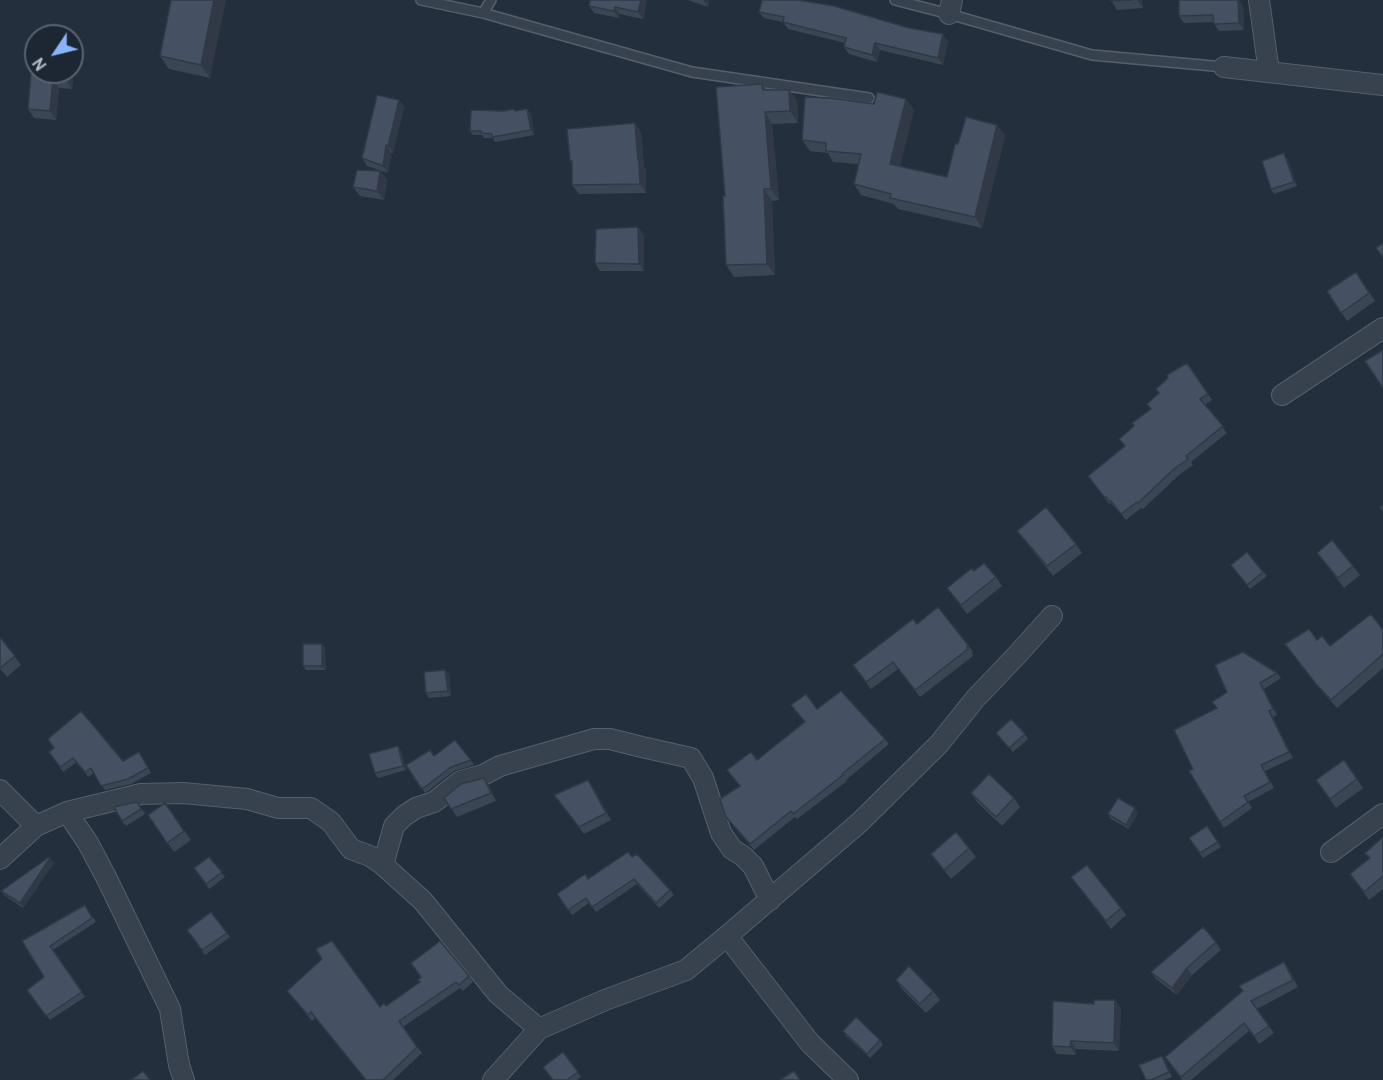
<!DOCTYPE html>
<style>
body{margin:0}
#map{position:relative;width:1383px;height:1080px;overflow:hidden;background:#242f3e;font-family:Overpass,sans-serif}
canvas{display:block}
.north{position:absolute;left:24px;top:24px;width:60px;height:60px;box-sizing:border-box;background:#1d2633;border:2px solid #59626f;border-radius:50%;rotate:235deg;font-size:16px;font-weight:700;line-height:24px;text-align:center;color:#b4bcc9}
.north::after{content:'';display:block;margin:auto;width:21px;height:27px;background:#8ab4f8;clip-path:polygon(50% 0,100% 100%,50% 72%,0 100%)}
</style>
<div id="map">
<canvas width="1383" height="1080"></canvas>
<div class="north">N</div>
</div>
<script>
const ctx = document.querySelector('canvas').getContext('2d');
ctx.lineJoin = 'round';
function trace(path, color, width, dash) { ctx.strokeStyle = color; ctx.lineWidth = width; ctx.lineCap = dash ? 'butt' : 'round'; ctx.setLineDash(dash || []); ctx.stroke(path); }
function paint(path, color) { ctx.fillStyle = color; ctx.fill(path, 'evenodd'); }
const lane = new Path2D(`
 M421,0L483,13L491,0
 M895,0L949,14L1092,55L1224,67
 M483,13L692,72L869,98`);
const street = new Path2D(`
 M1259,0L1269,72
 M949,14L952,0
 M1224,67L1383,85
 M1282,395L1383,328
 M0,790L36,826
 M67,812L88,843L107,879L170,1009L179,1065L184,1080
 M1331,852L1383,814
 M0,859L36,826L67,812L141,794L183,793L247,799L278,808H311L331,822L351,849L370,856L383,865L423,901L498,994L539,1029
 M383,865L394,826L404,816L416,808L434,802L461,781L483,775L500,766L594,739H610L642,747L691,758L703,778L721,833L732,849L743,856L753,866L770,900
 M727,936L810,1043L848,1080
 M493,1080L539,1029L605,1000L686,970L727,936L859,823L939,744L975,699L1016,656L1052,616`);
trace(lane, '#565f6c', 12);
trace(street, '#565f6c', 22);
trace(lane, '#38414e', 9);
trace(street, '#38414e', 20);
paint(new Path2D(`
 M171,0L210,78L169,69L160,56Z
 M647,0L643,19L619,14V18L594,13L589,6Z
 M688,0H709L708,7Z
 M1111,0H1142L1143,8L1117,10Z
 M1240,2L1243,6L1244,30L1219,31L1214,24V22L1184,23L1179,16Z
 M759,12L909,28L943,34L948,41L943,65L880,50L877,62L849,54L844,47L845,43L788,29L783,22L764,18Z
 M34,37L72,72V44L75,49L72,89L59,88L56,120L34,118L28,109Z
 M762,84L767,90H789L797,101L798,123L772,124L779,200L772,201L775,275L734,277L726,265L725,196Z
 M906,99L914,110L900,166L947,177L958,144L997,125L1005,136L982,228L898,209L894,204L861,195L854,184L859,164L833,162L828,153L810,151L802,140L874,104Z
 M399,100L404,107L393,153H391L388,173L367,166L362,158Z
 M514,109L516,111L527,109L531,114L534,135L495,142L493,138H484L482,135H473L470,131L503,111Z
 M641,132L644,167L646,169V193L579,194L572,185V165L570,161Z
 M1287,158L1297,186L1274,194L1271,189Z
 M380,171L387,180L384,200L360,196L353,187Z
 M644,235V271H600L595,263Z
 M1356,272L1375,301L1347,321L1327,291Z
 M1187,363L1212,400L1205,405L1227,433L1191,462L1193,465L1179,475L1143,509L1141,508L1126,520L1116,508H1115L1111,503L1109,504L1092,482L1125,447L1134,426L1151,410L1159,393Z
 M1017,531L1076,544L1082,553L1053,576Z
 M1247,552L1267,576L1250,589L1231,565Z
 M1317,553L1353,566L1360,575L1344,588Z
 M974,571L996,577L1002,586L967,614L947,588Z
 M917,624L968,645L973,652L972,653L973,656L920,697L898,669L871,689L853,665Z
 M1383,630V668L1337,708L1322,692L1285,644L1317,640L1330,646Z
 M0,637L21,665L7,677L0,669Z
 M322,644L325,648L326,670H306L303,666Z
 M1277,673L1281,678L1264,689L1277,715L1273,717L1293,758L1265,771L1274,788L1248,802L1252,808L1224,828L1220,822L1193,769L1217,708Z
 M449,674L451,696L429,698L426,693Z
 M817,709L885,739L889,744L846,780L847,781L797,819L795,817L754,850L726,817L757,760L804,722Z
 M996,733L1025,734L1028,739L1013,752Z
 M455,740L474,765L454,771L428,791L425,793L406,765L434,756Z
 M398,746L401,751L406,770L378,778L375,773Z
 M49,752L123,761L142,756L151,773L131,784L105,790L94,773L88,777L77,762L63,772Z
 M1344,760L1363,788L1336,808L1316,780Z
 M484,778L489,785L496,801L457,817L444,798Z
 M588,780L593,787L611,820L584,834L554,795Z
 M971,793L1014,798L1020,807L1002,826L977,802Z
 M137,802L145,814L126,826L122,821Z
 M165,803L191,840L174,852L148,815Z
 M1138,813L1129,829L1111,819L1108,814Z
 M1207,826L1221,847L1203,858L1189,838Z
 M1383,837V889L1369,900L1350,874L1369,859L1365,853Z
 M969,848L976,857L951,879L931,854Z
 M209,857L225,877L209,889L194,868Z
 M632,857L670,890L674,895L659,908L637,884L596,912L589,903L572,915L557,894Z
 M54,863L23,908L4,895L1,891Z
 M1071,877L1121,908L1126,915L1111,929Z
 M85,905L96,922L53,950L85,997L50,1020L27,990L44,977L22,941Z
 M211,912L230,937L205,955L187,930Z
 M1216,942L1221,950L1192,975L1177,995L1156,979L1151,972Z
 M1289,969L1298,987L1257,1009L1274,1033L1259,1044L1250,1030L1191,1080H1182L1165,1057Z
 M469,976L473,982L463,991L460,988L403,1027L422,1053L393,1080H366L315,1018L312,1021L287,991L380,1007L386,1006L420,982L421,977Z
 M896,980L933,991L940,1000L926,1013L902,989Z
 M1115,1000L1121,1009L1119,1051L1076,1049V1055L1057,1054L1052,1046L1094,1004Z
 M843,1031L880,1040L883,1045L870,1058L846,1036Z
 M563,1052L581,1077L577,1080H553Z
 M1165,1060L1172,1077L1165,1080H1146Z`), '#3b4654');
paint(new Path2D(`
 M214,0H226L210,78L201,65Z
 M641,0H647L643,19L638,12Z
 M703,0H709L708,7Z
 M1137,0H1142L1143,8Z
 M1236,0H1240V2L1243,6L1244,30L1239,23Z
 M615,7L619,14V18L614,11Z
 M943,34L948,41L943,65L938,58Z
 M875,43L880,50L877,62L872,55Z
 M72,44L75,49L72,89L66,80V72H72Z
 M53,79L59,88L56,120L50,111Z
 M789,90L797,101L798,123L790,111Z
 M906,99L914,110L898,175L890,164Z
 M399,100L404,107L393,153L388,146Z
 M527,109L531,114L534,135L531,130Z
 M765,112L772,124L779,200L771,189Z
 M635,123L641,132L644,167L646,169V193L640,184Z
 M997,125L1005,136L982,228L975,217Z
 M386,145L391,153L388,173L383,166Z
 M1284,153L1287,158L1297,186L1294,182Z
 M380,171L387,180L384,200L377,191Z
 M764,189L772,201L775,275L767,264Z
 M638,227L644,235V271L639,264Z
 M322,644L325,648L326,670L322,666Z
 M445,670L449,674L451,696L448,691Z
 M1260,683L1264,689L1277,715L1273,709Z
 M1269,711L1273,717L1293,758L1289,752Z
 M398,746L401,751L406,770L403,766Z
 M484,778L489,785L496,801L491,793Z
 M588,780L593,787L611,820L606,813Z
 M1135,808L1138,813L1129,829L1126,825Z
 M50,858L54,863L23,908L20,903Z
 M1284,962L1289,969L1298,987L1293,980Z
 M1187,968L1192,975L1177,995L1172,988Z
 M1115,1000L1121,1009L1119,1051L1114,1043Z
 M1071,1041L1076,1049V1055L1070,1047Z
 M1162,1056L1165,1060L1172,1077L1169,1072Z`), '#303945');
const building = new Path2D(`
 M171,0H214L201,65L160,56Z
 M590,0H641L638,12L615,7L614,11L589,6Z
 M762,0H798L834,6L909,28L943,34L938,58L875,43L872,55L844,47L846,38L783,22L784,17L759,12Z
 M1111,0H1133L1111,1Z
 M1179,0H1238L1239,23L1214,24L1213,15L1179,16Z
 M34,37H36V72H66V80L53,79L50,111L28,109Z
 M762,84L763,90H789L790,111L765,112L771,189H764L767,264L726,265L723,196H725L716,87Z
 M877,92L906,99L890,164L947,177L955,144H958L966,117L997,125L975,217L890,198L891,194L854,184L861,154L826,151V143L802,140L805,97L830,98L874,104Z
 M377,95L399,100L388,146L386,145L383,166L362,158Z
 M514,109L515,111L527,109L531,130L492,137V134L481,133V131H470L471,110L503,111Z
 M635,123L638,160H639L640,184L572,185V161H570L567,129Z
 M1284,153L1294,182L1271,189L1262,161Z
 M357,170L380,171L377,191L353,187Z
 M638,227L639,264L595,263L596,229Z
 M1383,243V257L1376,248Z
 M1356,272L1369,293L1341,313L1327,291Z
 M1383,350V388L1365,361Z
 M1187,363L1208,394L1200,399L1223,426L1186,456L1188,459L1174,469L1138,503L1137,502L1121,514L1111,501L1110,502L1106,497L1105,498L1088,476L1125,446L1119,439L1134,426L1132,423L1151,409L1147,404L1159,393L1156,389L1168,378L1167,375Z
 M1383,505V512L1380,507Z
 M1046,507L1076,544L1047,566L1017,531Z
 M1332,540L1353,566L1338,578L1317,553Z
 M1247,552L1263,572L1247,585L1231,565Z
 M984,563L996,577L961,605L947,588L972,568L974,571Z
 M938,607L968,645L967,646L968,649L915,690L893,662L866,682L853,665L913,619L917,624Z
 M1371,614L1383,630V654L1331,700L1316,684L1285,644L1309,629L1317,640L1322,636L1330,646Z
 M0,637L15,656L0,668Z
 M303,644H322V666H303Z
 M1243,652L1277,673L1260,683L1273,709L1269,711L1289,752L1261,765L1270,782L1244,796L1248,802L1220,822L1189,771L1193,769L1174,730L1217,708L1212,702L1227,692L1215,665Z
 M445,670L448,691L426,693L424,672Z
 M841,691L885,739L842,774L843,775L793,814L791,811L750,844L726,817L720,799L740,786L727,770L751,752L757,760L805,722L791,705L806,694L817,709Z
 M81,711L123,761L139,752L148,768L128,779L101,786L91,768L85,772L73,758L60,767L49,752L54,748L48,739Z
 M1011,719L1025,734L1009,748L996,733Z
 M455,740L471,760L451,767L425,787L421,788L406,765L430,750L434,756Z
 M398,746L403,766L375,773L369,754Z
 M1344,760L1357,779L1330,799L1316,780Z
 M989,774L1014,798L996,817L971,793Z
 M484,778L491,793L451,809L444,798L461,784Z
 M588,780L606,813L579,827L554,795Z
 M1118,798L1135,808L1126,825L1108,814Z
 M137,802L141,809L122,821L114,807Z
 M165,803L184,831L167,843L148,815Z
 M1207,826L1218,842L1200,853L1189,838Z
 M956,832L969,848L944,870L931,854Z
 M1383,837V876L1364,892L1350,874L1370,858L1365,853Z
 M628,852L632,857L637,854L670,890L656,903L634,879L592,907L586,898L568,910L557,894L585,874L588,879Z
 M49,857L50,858L20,903L1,891Z
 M209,857L222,872L206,884L194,868Z
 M1087,865L1121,908L1106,921L1071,877Z
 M85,905L92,918L50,946L82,992L46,1016L27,990L44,977L22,941Z
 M211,912L227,933L202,950L187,930Z
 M1203,927L1216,942L1187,968L1172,988L1151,972Z
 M332,941L380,1007L384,1003L386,1006L420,982L418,980L421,977L411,963L440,941L469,976L459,985L456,982L399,1021L417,1047L383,1080H366L311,1012L308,1015L287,991L322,959L316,949Z
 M1284,962L1293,980L1251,1001L1269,1026L1254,1036L1244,1023L1181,1077L1165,1057L1243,991L1239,986Z
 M909,966L933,991L920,1004L896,980Z
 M1094,1000H1115L1114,1043L1071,1041L1070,1047L1052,1046L1053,1001L1094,1004Z
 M856,1017L880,1040L867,1054L843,1031Z
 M563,1052L578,1072L567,1080H553L543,1067Z
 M1162,1056L1169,1072L1151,1080H1146L1139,1065Z
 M143,1071L150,1080H131Z
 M794,1071L800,1080H780Z`);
paint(building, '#455162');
trace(building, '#303945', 1.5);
</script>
